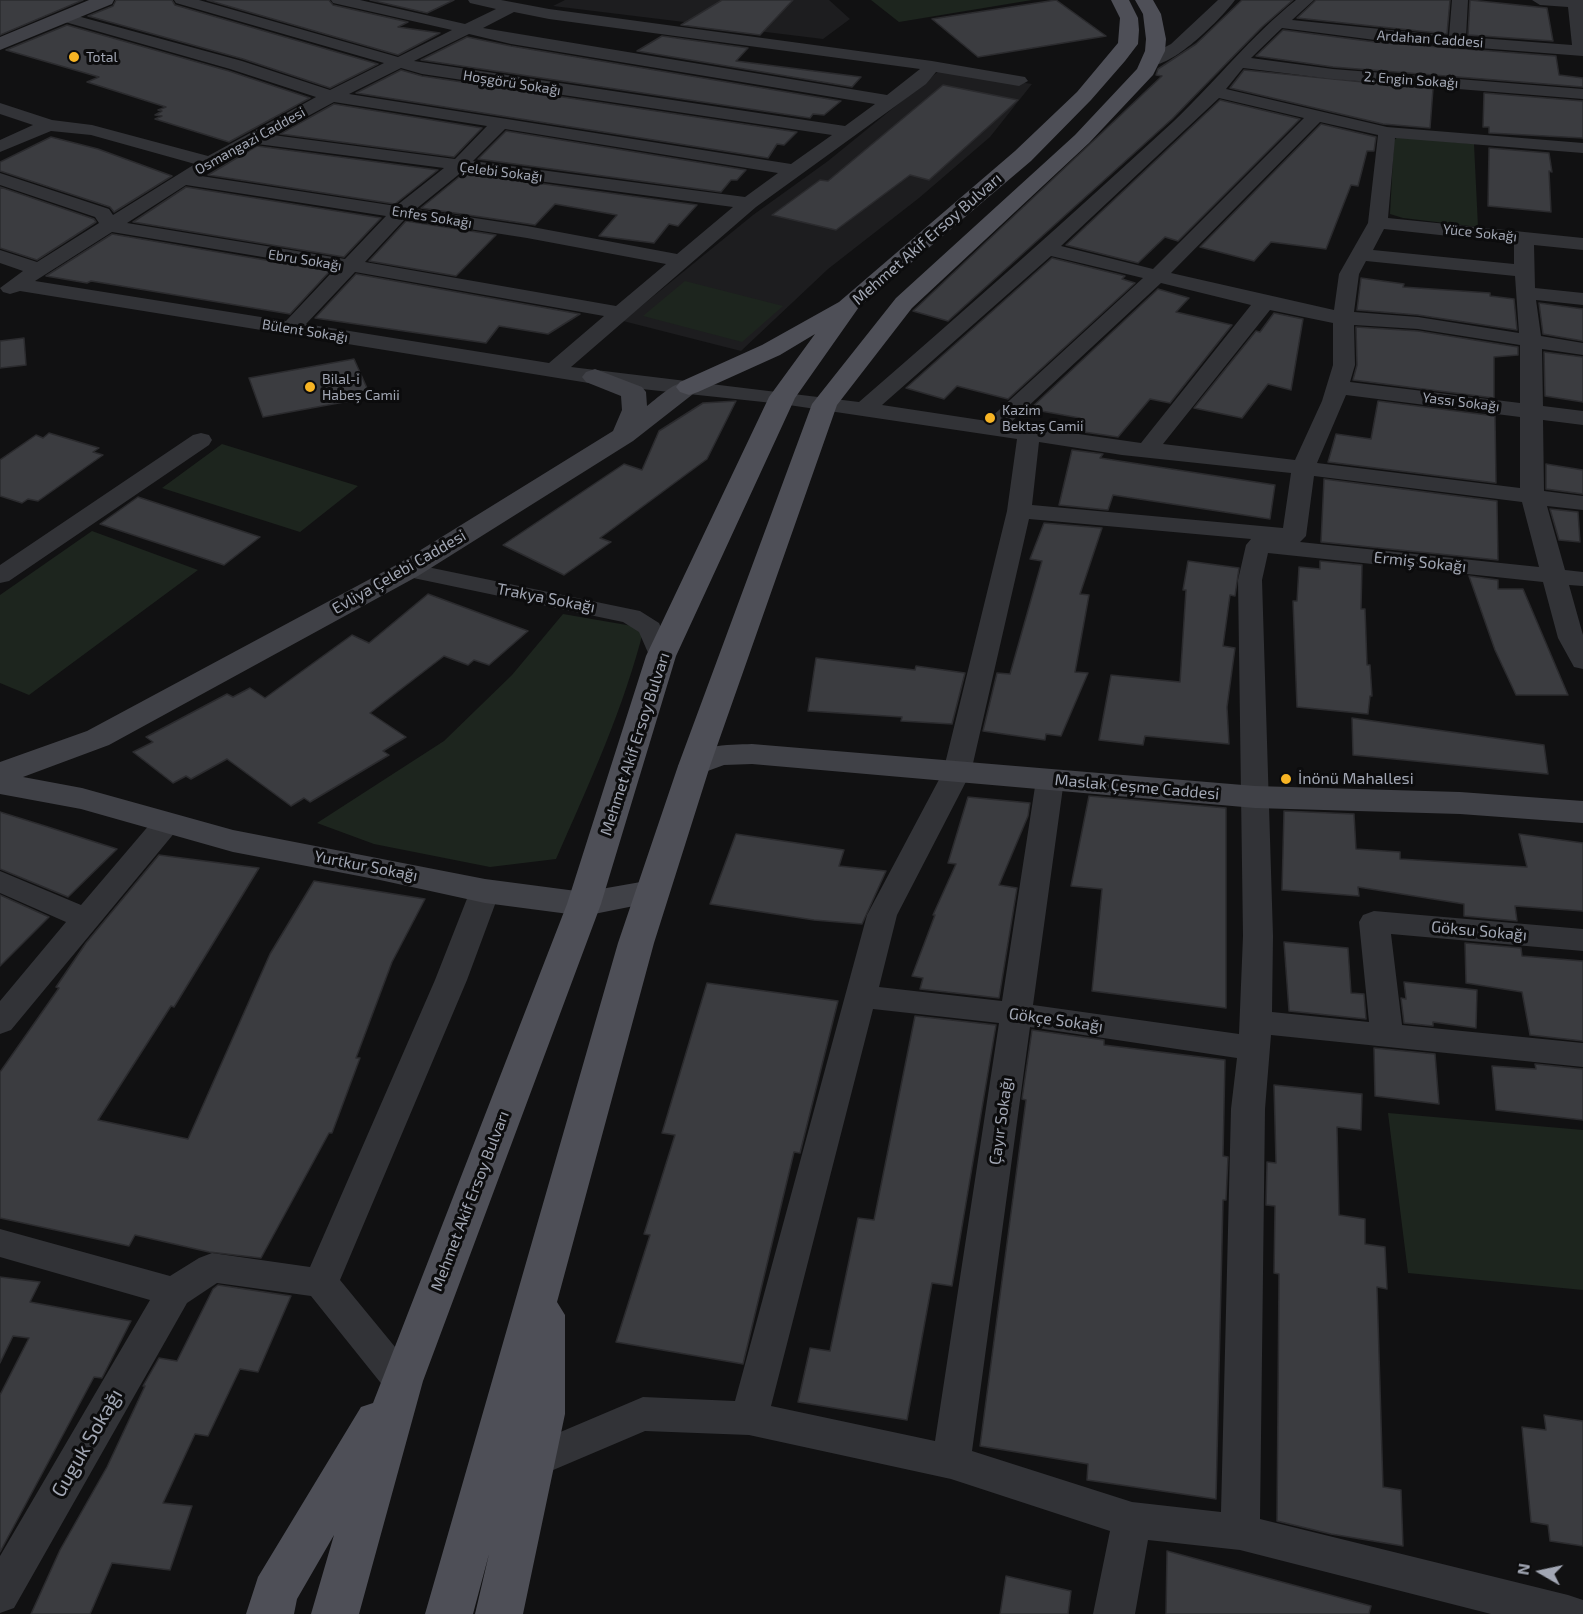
<!DOCTYPE html>
<meta charset="utf-8">
<style>
body{margin:0}
#map{position:relative;width:1583px;height:1614px;overflow:hidden;background:#111112;font-family:"Exo 2",sans-serif}
canvas{display:block}
.north{position:absolute;left:1511px;top:1542px;width:60px;height:60px;-webkit-text-stroke:4px #0c0c0d;paint-order:stroke;rotate:279deg;font-size:16px;font-weight:700;line-height:24px;text-align:center;color:#a2a7b4}
.north::after{content:'';display:block;margin:auto;width:21px;height:27px;background:#a2a7b4;clip-path:polygon(50% 0,100% 100%,50% 72%,0 100%)}
</style>
<div id="map">
<canvas width="1583" height="1614"></canvas>
<div class="north">N</div>
</div>
<script>
const ctx = document.querySelector('canvas').getContext('2d');
ctx.lineJoin = 'round';
function paint(path, color) { ctx.fillStyle = color; ctx.fill(path, 'evenodd'); }
function trace(path, color, width, dash) { ctx.strokeStyle = color; ctx.lineWidth = width; ctx.lineCap = dash ? 'butt' : 'round'; ctx.setLineDash(dash || []); ctx.stroke(path); }
function drawText(font, color, halo, rows, align = 'center') {
  ctx.font = font + ' "Exo 2",sans-serif'; ctx.lineWidth = 6; ctx.setLineDash([]); ctx.textBaseline = 'middle'; ctx.strokeStyle = halo; ctx.fillStyle = color; for (const [text, x, y, turn = 0] of rows) {
    ctx.save(); ctx.translate(x, y); ctx.rotate((+turn || 0) * Math.PI / 180); ctx.textAlign = isNaN(turn) ? turn : align; if (halo) ctx.strokeText(text, 0, 0); ctx.fillText(text, 0, 0); ctx.restore();
  }
}
paint(new Path2D(`
 M565,0H829L850,19L823,39L553,6Z
 M940,70L1032,84L990,137L919,198L828,269L741,351L623,321L753,215L828,161Z`), '#1d1d1f');
paint(new Path2D(`
 M871,0H1032L899,22Z
 M1398,137L1474,144L1478,227L1403,218L1390,214L1394,140Z
 M685,281L783,306L742,342L643,316Z
 M222,444L358,486L300,532L162,488Z
 M92,531L198,570L29,695L0,683V595Z
 M563,614L644,628C624,708 589,784 556,859L490,867L374,844L317,823L444,741L512,675Z
 M1388,1113L1583,1130V1290L1408,1273Z`), '#1d251e');
const building = new Path2D(`
 M0,0H83L0,35Z
 M116,0H172L175,5L378,64L330,88L243,59L88,16L113,6Z
 M207,0H329L333,5L408,22L398,27L440,33L398,55Z
 M370,0H454L427,13Z
 M722,0H793L760,35L681,25Z
 M1056,0L1106,36L978,57L932,19Z
 M1242,0H1293L1262,27L1172,119L948,321L913,311L1162,76L1156,75L1158,69L1196,44Z
 M1316,0H1450L1447,34L1297,18Z
 M1470,0L1547,8L1553,41L1468,35Z
 M67,25L229,71L310,98L229,142L155,119L162,116L155,115L162,111L158,110L166,107L87,82L99,77L6,50Z
 M1283,30L1375,42L1556,56L1559,75L1583,78V87L1333,67L1256,56Z
 M662,36L748,48L736,61L861,77L852,87L637,51Z
 M467,37L511,46L841,101L824,115L813,114L810,118L421,60Z
 M401,70L422,76L797,132L784,145L777,144L768,158L356,93Z
 M1244,70L1433,89L1430,128L1383,124L1230,88Z
 M943,85L1018,100L929,180L910,175L836,230L772,215L820,180L828,181Z
 M1484,93L1583,101V138L1489,133V127H1483Z
 M1220,100L1300,119L1178,241L1165,237L1138,263L1066,245Z
 M334,104L482,128L454,157L280,134Z
 M1321,124L1376,137L1374,151H1367L1358,186L1351,185L1326,249L1271,242L1254,261L1200,247Z
 M506,131L746,170L737,180H731L721,192L478,159Z
 M51,137L98,149L172,176L114,212L110,207L0,171V162Z
 M257,146L438,170L395,204L208,175Z
 M1489,148L1549,153L1552,172L1549,171L1551,212L1488,206Z
 M464,173L697,205L678,226L669,224L654,243L599,236L617,215L555,204L535,225L421,208Z
 M0,187L94,219L96,222L37,260L0,248Z
 M186,187L381,218L344,257L133,222Z
 M406,221L496,235L456,276L369,261Z
 M112,234L330,271L290,314L91,281L87,283L46,276Z
 M1052,258L1125,276L1122,279L1135,283L1008,399L957,386L944,399L906,388Z
 M356,274L580,314L548,334L499,326L486,343L315,318Z
 M1361,278L1404,284L1403,287L1490,293V296L1514,299L1517,330L1418,315L1357,310Z
 M1158,289L1189,298L1176,312L1232,325L1170,403L1150,399L1118,437L1077,431L1080,418L1030,409Z
 M1539,303L1583,309V341L1543,334Z
 M1274,313L1303,319L1291,390L1268,384L1242,418L1194,408L1256,331L1260,332Z
 M1356,327L1418,331L1518,347V355L1494,357V398L1353,380L1357,365Z
 M24,338L26,365L0,368V341Z
 M1544,352L1583,357V402L1545,396Z
 M354,359L371,397L263,417L249,378Z
 M736,401L707,459L600,538L611,542L564,575L503,545L624,464L642,470L659,431L703,403Z
 M1378,401L1495,416L1496,483L1328,462L1336,434L1371,439Z
 M49,433L99,448L93,452L103,455L38,501L28,499L22,503L0,496V460L36,435L43,438Z
 M1072,450L1103,454L1100,458L1275,485L1270,519L1113,495L1108,510L1059,505Z
 M1546,464L1583,470V494L1546,489Z
 M1324,479L1497,501L1498,560L1321,542Z
 M138,497L260,537L224,565L100,524Z
 M1550,509L1578,512L1580,542L1559,540Z
 M1044,523L1102,528L1080,594L1089,595L1075,672L1088,673L1061,736L1046,734L1045,740L983,731L997,673L1010,674L1042,561L1030,559Z
 M1188,561L1239,568L1235,596L1230,595L1223,646L1235,648L1227,707L1229,744L1145,736L1143,745L1099,740L1111,675L1180,682L1186,590H1183Z
 M1320,561L1362,565L1361,609H1365L1367,665H1370L1372,696H1370L1368,714L1297,707L1293,601H1297L1299,567L1320,569Z
 M1469,576L1498,580V589H1523L1568,695H1516L1495,650Z
 M428,594L528,631L489,665L474,660L468,665L444,656L370,713L406,737L383,751L389,755L310,802L304,798L291,806L227,759L191,779L186,776L173,783L133,752L153,742L146,737L227,694L233,697L250,688L265,698L352,635L369,643Z
 M816,658L915,670L916,666L965,673L952,724L901,721L902,717L808,711Z
 M1352,718L1544,745L1548,774L1353,755Z
 M1089,796L1226,808V1008L1092,991L1102,889L1071,886Z
 M968,797L1030,803L1028,816L999,885L1017,888L999,998L920,989L923,978L912,976L935,915H933L956,864L948,863Z
 M1284,811L1354,814L1356,849L1400,852V859L1527,867L1519,834L1583,843V911L1515,906L1517,921L1464,916V904L1358,887L1359,896L1282,890Z
 M0,812L45,826L117,849L68,897L0,869Z
 M736,834L844,850L839,866L886,871L862,924L814,920L710,904Z
 M159,855L259,868L174,1007L171,1006L98,1120L188,1139L270,954L314,881L425,899L392,962L356,1058H360L332,1133H329L261,1258L209,1252L135,1235L129,1246L0,1218V1072L59,988L56,987L86,943Z
 M0,895L49,917L0,966Z
 M1284,942L1348,948L1351,993L1364,994L1366,1019L1289,1011Z
 M1465,943L1521,948L1522,956L1583,961V1041L1530,1035L1522,992L1466,983Z
 M1404,982L1477,990L1476,1028L1433,1022V1026L1404,1023L1401,998L1406,999Z
 M707,983L838,1001L800,1153L794,1152L743,1364L616,1342L650,1235L644,1234L675,1135L662,1133Z
 M915,1016L996,1025L952,1286L932,1283L907,1420L798,1402L810,1348L830,1351L858,1218L874,1220Z
 M1032,1030L1104,1040V1045L1225,1060L1223,1156L1228,1157L1226,1200H1223L1216,1499L1087,1480L1088,1464L980,1446L1026,1100L1022,1099Z
 M1374,1048L1435,1054L1439,1104L1375,1096Z
 M1535,1064L1583,1069V1120L1496,1110L1492,1066L1536,1069Z
 M1274,1085L1362,1094L1361,1130L1337,1127L1339,1215L1365,1219V1244L1385,1247L1387,1289L1377,1287L1383,1487L1401,1490L1403,1546L1331,1534L1277,1521L1279,1274L1274,1273L1275,1206L1266,1205L1267,1162L1276,1163Z
 M0,1277L40,1282L30,1302L131,1321L102,1378L94,1377L0,1552V1395L29,1338L13,1336L0,1363Z
 M218,1285L291,1296L258,1372L240,1369L208,1436L195,1434L163,1503L192,1506L170,1570L112,1563L90,1614H31L60,1550L107,1467L145,1386H143L159,1358L177,1361L213,1289Z
 M1544,1415L1583,1421V1546L1550,1541L1548,1525L1531,1522L1522,1427L1546,1430Z
 M1167,1551L1371,1606L1369,1614H1166Z
 M1006,1576L1071,1591L1068,1614H1000Z`);
paint(building, '#3b3c40');
trace(building, '#2b2b2e', 1.5);
paint(new Path2D(`
 M174,0H199L398,57L452,30L333,3L331,0H360L465,24L496,9L470,3L468,0H501L549,9L932,61L1025,77L1028,81L1019,86L936,72L926,84L756,207L571,367L859,402C965,310 1071,216 1174,121C1216,81 1251,36 1296,0H1314L1292,20L1449,36L1452,0H1468L1466,37L1572,45L1568,7L1540,5L1532,0H1583V56L1375,40L1282,28L1251,58L1333,69L1583,89V99L1333,79L1243,68L1226,89L1387,127L1583,143V153L1395,138L1388,218L1583,238V250L1534,245L1535,288L1583,293V305L1536,300L1541,336L1583,343V355L1542,349L1543,406L1583,411V425L1543,420L1544,491L1583,496V510L1547,506L1565,570L1583,572V586L1569,585L1583,635V669L1574,667L1558,638L1543,582L1268,553L1262,580L1273,936L1272,1012L1369,1022L1359,922L1363,915L1374,911L1583,929V951L1391,934L1402,1025L1583,1043V1067L1271,1035L1265,1109L1260,1519L1568,1595L1583,1600V1614H1491L1240,1550L1148,1540L1135,1614H1093L1110,1531L951,1479L749,1435L645,1431L532,1479L518,1474L513,1462L518,1450L643,1397L735,1401L867,915L943,772L1007,511L1017,439L782,404L595,384L20,291L10,294L3,292L0,288L23,271L0,263V250L37,262L99,223L95,217L0,185V173L109,209L113,215L195,164L91,135L51,131L0,152V140L33,125L0,114V103L52,120L92,125L208,156L316,97L230,69L58,20L56,17L58,14H70L242,61L330,90L384,63L176,3ZM514,12L549,19L920,69L887,95L483,28ZM469,34L511,44L875,104L845,126L414,61ZM401,68L422,74L832,135L791,164L349,94ZM1219,98L1304,118L1153,269L1061,246ZM334,102L487,126L455,159L273,135ZM1320,122L1378,135L1368,223L1339,274L1334,310L1171,273ZM505,129L778,173L745,197L473,161ZM257,144L444,168L396,206L201,176ZM463,171L733,207L677,254L527,226L416,209ZM186,185L386,216L345,259L127,223ZM405,219L527,238L666,264L616,306L365,262ZM1384,229L1514,243V264L1373,250ZM112,232L335,269L286,321L35,281ZM1051,256L1143,278L987,421L882,405ZM1366,261L1515,276L1519,333L1418,317L1354,312L1359,274ZM355,272L604,316L549,363L306,324ZM1161,283L1251,305L1141,443L1009,424ZM1270,310L1333,323V365L1322,401L1295,460L1163,444ZM1354,325L1418,329L1520,345V403L1350,382L1355,365ZM1346,395L1520,417V488L1317,463ZM1039,442L1122,455L1291,473L1283,528L1032,505ZM1314,476L1522,502L1539,567L1300,542L1306,536ZM1029,519L1251,539L1246,545L1238,580L1243,936L1239,1034L1033,1005L1064,780L1060,774L1050,771L1040,774L1036,780L1002,1001L879,987L897,915L971,772ZM873,1009L999,1023L935,1441L771,1406ZM1030,1027L1237,1058L1231,1109L1221,1512L1132,1502L972,1451Z
 M1218,0H1235C1221,19 1170,71 1146,65L1144,61L1146,57L1171,44Z
 M201,433L209,435L212,440L209,445L9,581L0,583V565L193,435Z
 M408,563L640,611L659,623L674,656L670,662L661,664L652,662L639,632L623,622L399,575L396,570L399,565Z
 M166,814L176,817L180,824L176,831L11,1030L0,1034V1001L66,922L0,893V871L81,905L156,817Z
 M485,881L496,884L500,891L467,980L340,1280L414,1370L420,1381L414,1392L401,1397L388,1392L311,1296L217,1283L187,1303L14,1608L0,1613V1556L150,1300L0,1257V1229L170,1276L199,1258L212,1253L310,1267L435,980L470,891L474,884Z`), '#323337');
paint(new Path2D(`
 M89,0H114L112,4L0,50V37Z
 M595,369L642,387L646,392L647,406C663,394 678,377 698,382L702,387L633,441L418,576L109,745L23,777L82,788L233,830L485,879L584,892L652,880L664,884L669,892L664,900L584,916L485,903L380,880L233,852L81,809L0,794V762L87,731L398,564L613,431L622,410L621,396L586,382L582,377L586,372Z
 M752,744L1255,786L1460,792L1583,801V823L1460,814L1255,808L752,764L724,765L694,776L683,773L678,766C692,744 728,745 752,744Z`), '#404147');
paint(new Path2D(`
 M1111,0H1129L1138,18L1139,30L1138,44L1125,61L1091,100L1031,161L859,307L795,398L676,656L601,904L423,1381L359,1614H311L334,1535L297,1599L294,1614H246L258,1577L361,1407L373,1403L567,904L646,656L769,397L815,334L780,355L698,392L689,395L680,392L676,387L680,382L762,345L839,302L1015,151L1077,92L1118,43L1120,18Z
 M1135,0H1153L1161,14L1166,39L1165,51L1153,75L1089,143L912,308L837,405L710,766L654,943L557,1302L565,1315V1414L523,1614H475L489,1554L473,1614H425L618,943L678,766L812,404L896,298L1075,135L1137,69L1145,51L1146,39L1143,14Z`), '#4e4f57');
for (const [x, y, r, color] of [
 [74,57,6,"#f7b424"],
 [310,387,6,"#f7b424"],
 [990,418,6,"#f7b424"],
 [1286,779,6,"#f7b424"]
]) { const dot = new Path2D(); dot.arc(x, y, r, 0, 2 * Math.PI); ctx.fillStyle = color; ctx.fill(dot); trace(dot, '#0c0c0d', 2); }
drawText('14px', '#a2a7b4', '#0c0c0d', [
 ["Ardahan Caddesi",1430,39,4],
 ["2. Engin Sokağı",1411,80,4],
 ["Hoşgörü Sokağı",512,83,9],
 ["Osmangazi Caddesi",250,141,-29],
 ["Çelebi Sokağı",501,172,7],
 ["Enfes Sokağı",432,217,9],
 ["Yüce Sokağı",1480,233,6],
 ["Ebru Sokağı",305,260,9],
 ["Bülent Sokağı",305,331,9],
 ["Yassı Sokağı",1461,402,7]
]);
drawText('14px', '#a2a7b4', '#0c0c0d', [
 ["Total",86,57],
 ["Bilal-i",322,379],
 ["Habeş Camii",322,395],
 ["Kazim",1002,410],
 ["Bektaş Camii",1002,426]
], 'left');
drawText('16px', '#a2a7b4', '#0c0c0d', [
 ["Mehmet Akif Ersoy Bulvarı",927,239,-41],
 ["Ermiş Sokağı",1420,562,6],
 ["Evliya Çelebi Caddesi",399,572,-30],
 ["Trakya Sokağı",546,598,11],
 ["Mehmet Akif Ersoy Bulvarı",635,744,-72],
 ["Maslak Çeşme Caddesi",1137,787,5],
 ["Yurtkur Sokağı",366,866,11],
 ["Göksu Sokağı",1479,931,5],
 ["Gökçe Sokağı",1056,1020,8],
 ["Çayır Sokağı",1001,1121,-82],
 ["Mehmet Akif Ersoy Bulvarı",470,1201,-69]
]);
drawText('16px', '#a2a7b4', '#0c0c0d', [
 ["İnönü Mahallesi",1298,779]
], 'left');
drawText('20px', '#a2a7b4', '#0c0c0d', [
 ["Guguk Sokağı",87,1443,-60]
]);
</script>
